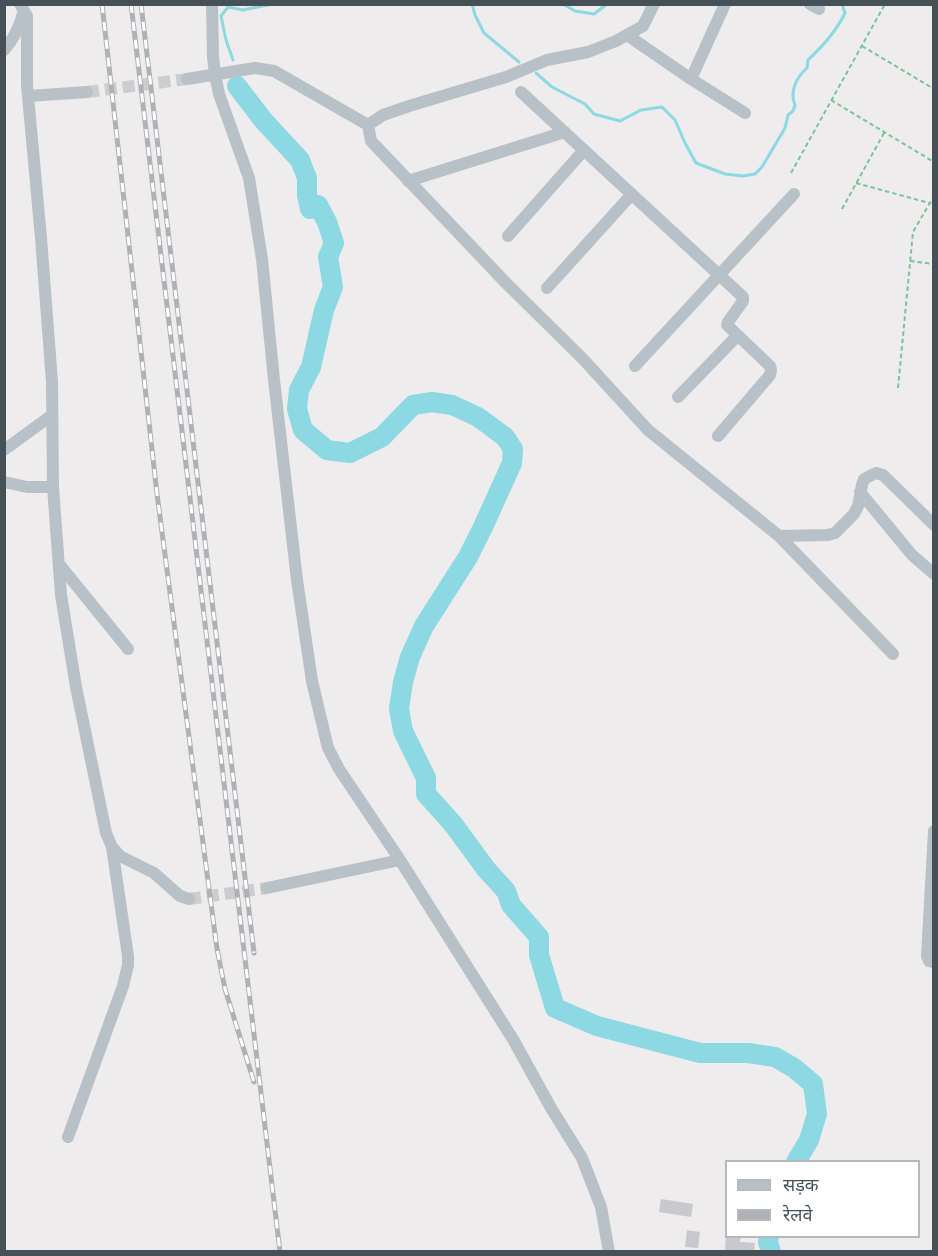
<!DOCTYPE html>
<meta charset="utf-8">
<style>
body{margin:0}
#map{position:relative;width:938px;height:1256px;overflow:hidden;background:#eeecec;font-family:"Source Sans 3","Noto Sans Devanagari",sans-serif}
canvas{display:block}
.frame{position:absolute;inset:0;border:6px solid #465057;pointer-events:none}
.legend{position:absolute;left:725px;top:1160px;width:195px;height:78px;box-sizing:border-box;background:#fff;border:2px solid #b5b9bc;margin:0;padding:8px 10px;list-style:none;font-size:18px;color:#465057}
.legend li{display:flex;align-items:center;gap:12px;height:30px}
.legend b{width:30px;border:2px solid #b5b9bc}
</style>
<div id="map">
<canvas width="938" height="1256"></canvas>
<div class="frame"></div>
<ul class="legend">
<li><b style="height:8px;background:#b8c1c7"></b>सड़क</li>
<li><b style="height:8px;background:#aeb2b6"></b>रेलवे</li>
</ul>
</div>
<script>
const ctx = document.querySelector('canvas').getContext('2d');
ctx.lineJoin = 'round';
function trace(path, color, width, dash) { ctx.strokeStyle = color; ctx.lineWidth = width; ctx.lineCap = dash ? 'butt' : 'round'; ctx.setLineDash(dash || []); ctx.stroke(path); }
function paint(path, color) { ctx.fillStyle = color; ctx.fill(path, 'evenodd'); }
trace(new Path2D(`
 M472,4L475,15L484,33L519,62
 M563,4L575,11L594,14L607,4
 M233,60L226,40L221,16L228,7L243,10L273,4
 M536,73L552,87L585,104L594,114L620,121L641,110L662,107L675,120L685,143L696,163L725,174L743,176L755,174L762,167L785,128L788,115L793,111L795,105C789,91 797,77 807,68L808,60C823,46 836,32 845,13L842,4`), '#8cd9e4', 3);
trace(new Path2D(`
 M237,86L263,120L300,160L307,178V195L310,209L318,205L327,222L334,243L328,257L333,287L324,310L311,367L299,390L297,409L303,430L327,450L350,453L382,437L413,405L432,402L452,405L478,417L505,437L513,449L512,463L483,527L468,557L424,626L410,657L403,682L399,709L403,731L426,778V794L453,824L486,869L506,891L511,905L539,937V955L555,1008L597,1026L700,1053H748L775,1057L794,1068L813,1084L817,1114L809,1140L796,1162
 M769,1236L768,1242L771,1252`), '#8cd9e4', 20);
paint(new Path2D(`
 M661,1199L693,1204L691,1217L659,1212Z
 M687,1230L700,1232L698,1248L685,1247Z
 M726,1236H741L740,1242L755,1243L754,1251H725Z`), '#c7c9ce');
trace(new Path2D(`
 M87,92L187,79
 M189,899L267,888`), '#cccdce', 12, [12, 6]);
trace(new Path2D(`
 M862,46L934,89
 M831,100L934,162
 M791,173L885,4
 M856,183L929,203
 M842,209L884,133
 M910,261L934,264
 M898,388L913,232L934,196`), '#77c598', 2, [4.5, 3]);
trace(new Path2D(`
 M20,4L27,16V85L41,238L52,382L53,487L61,595L76,687L106,833L112,847L120,856L154,873L180,896L189,899
 M212,4L213,57L215,74L219,94L249,178L262,259L274,380L297,580L312,681L328,748L339,769L400,860L514,1041L551,1108L582,1158L601,1207L609,1252
 M654,4L643,26L616,41L588,52L547,60L506,77L409,106L383,115L368,125L371,141L506,283L583,359L648,430L779,536L893,654
 M810,4L819,9
 M627,35L691,79L745,113
 M4,50C14,39 19,28 23,14
 M187,79L255,68L274,71L368,125
 M691,79L725,4
 M521,92L743,297V301L728,322L727,325L770,366L771,370L770,375L718,436
 M28,96L87,92
 M408,181L565,132
 M508,236L584,150
 M547,288L632,194
 M635,366L794,194
 M678,397L737,336
 M4,450L52,415
 M4,482L27,487H53
 M860,492L912,555L934,574
 M779,536L828,535L835,533L854,514L858,506L862,485L864,479L876,473L883,475L934,525
 M59,564L128,649
 M934,831L927,956L929,961L934,962
 M267,888L400,860
 M68,1137L123,986L128,965V956L112,847`), '#b8c1c7', 12);
const rail = new Path2D(`
 M102,4L157,494L217,949L225,989L254,1082
 M131,4L280,1252
 M141,4L254,953`);
trace(rail, '#aeb2b6', 5);
trace(rail, '#fff', 3, [9]);
</script>
